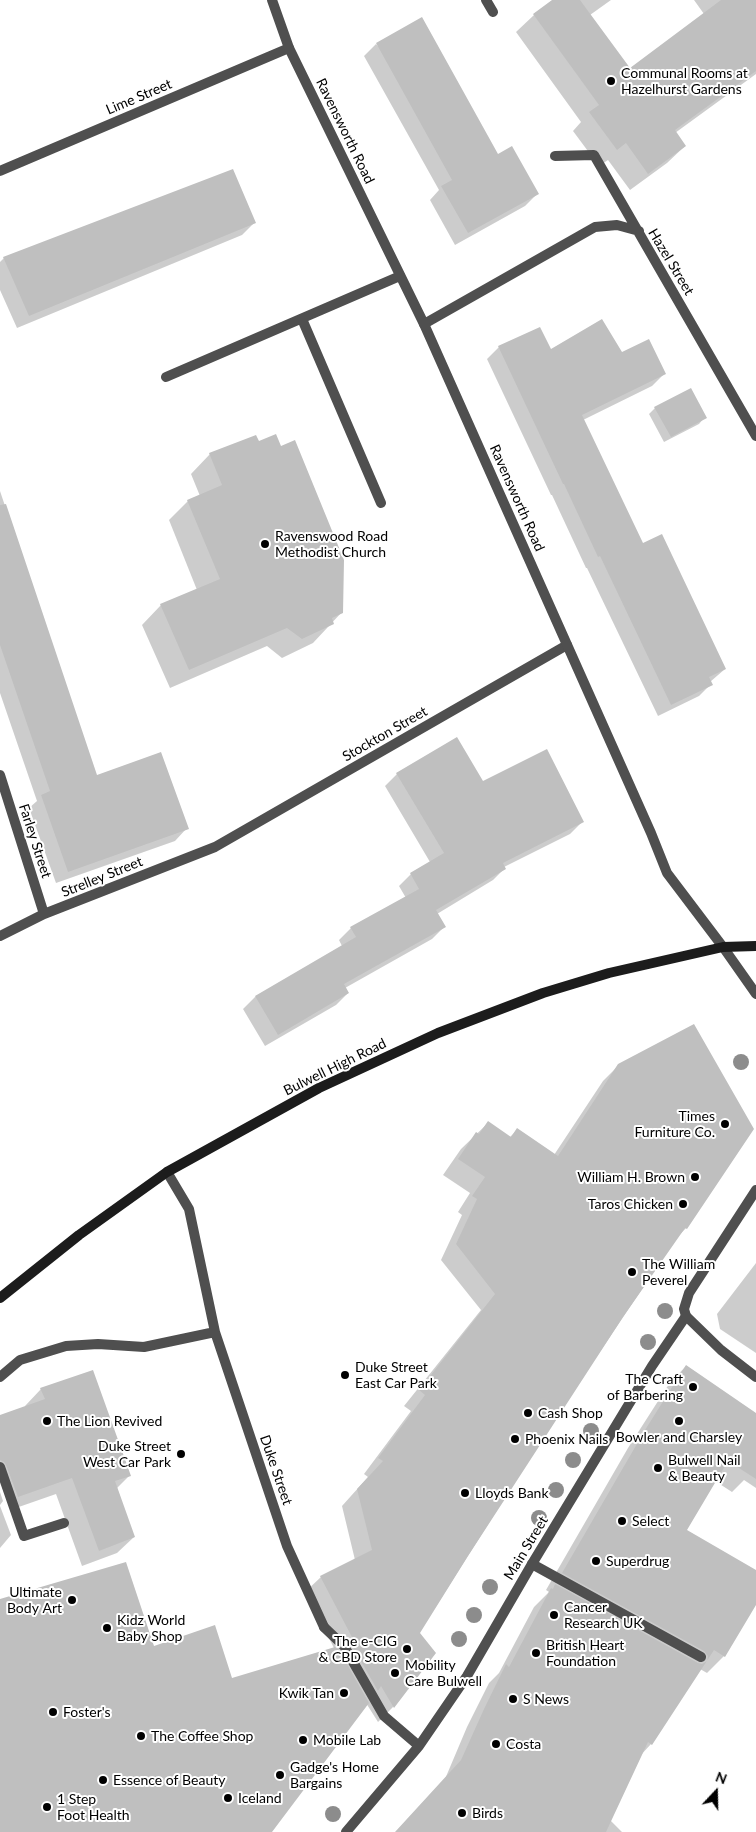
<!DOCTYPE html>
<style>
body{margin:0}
#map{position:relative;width:756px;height:1832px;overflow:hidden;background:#fff;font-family:Lato,sans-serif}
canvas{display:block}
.north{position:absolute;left:691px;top:1767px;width:50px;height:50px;-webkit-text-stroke:4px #fff;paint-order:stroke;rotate:21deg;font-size:14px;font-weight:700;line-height:20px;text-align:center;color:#000}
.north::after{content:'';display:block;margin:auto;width:18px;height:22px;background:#000;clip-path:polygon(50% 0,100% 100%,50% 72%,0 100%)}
</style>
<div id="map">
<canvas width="756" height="1832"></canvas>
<div class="north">N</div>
</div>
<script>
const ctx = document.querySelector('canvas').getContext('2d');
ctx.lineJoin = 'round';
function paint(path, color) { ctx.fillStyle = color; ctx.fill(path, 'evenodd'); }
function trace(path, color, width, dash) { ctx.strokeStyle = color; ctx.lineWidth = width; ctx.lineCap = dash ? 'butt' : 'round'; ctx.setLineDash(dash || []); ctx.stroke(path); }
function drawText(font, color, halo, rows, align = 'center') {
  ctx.font = font + ' Lato,sans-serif'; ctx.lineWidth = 4; ctx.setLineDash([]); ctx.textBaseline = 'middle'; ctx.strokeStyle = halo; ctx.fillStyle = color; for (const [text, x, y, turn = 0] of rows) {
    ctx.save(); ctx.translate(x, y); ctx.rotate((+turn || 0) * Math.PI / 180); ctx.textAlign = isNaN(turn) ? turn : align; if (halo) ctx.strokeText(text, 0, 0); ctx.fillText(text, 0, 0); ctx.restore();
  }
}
paint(new Path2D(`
 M554,0H611L590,15L630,70L704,14L694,0H756V74L675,133L685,146L667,163L630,190L608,160L599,166L573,131L581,122L516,32L534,15Z
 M376,44L537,194L525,206L455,245L430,200L439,190L364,56Z
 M254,223L242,235L17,328L0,290V262L4,258Z
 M499,347L621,354L664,374L652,386L583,420L642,545L725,669L710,682L711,684L699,696L658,716L587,568H586L552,495H551L487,359Z
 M655,408L705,417L699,424L664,442L649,414Z
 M210,454L342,612L313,643L282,658L267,646L170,688L142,625L161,605L197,590L169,520L188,501L200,496L191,474Z
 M0,491L96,776L187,828L175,841L56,883L29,808L37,801L0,693Z
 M397,774L482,782L582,822L570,834L504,867L505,868L493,880L437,914L444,927L432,939L345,988L348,993L336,1005L265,1046L243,1009L255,997L342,946L339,940L351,928L406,898L399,886L411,874L430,862L385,786Z
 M619,1065L686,1228L675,1240L558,1414L419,1633L393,1707L378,1722L366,1703L268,1832H0V1600L153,1648L232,1680L334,1648L305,1592L321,1577L355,1560L342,1506L368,1477L364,1474L411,1411L404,1406L481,1310L441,1260L462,1215L458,1212L470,1193L443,1175L461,1149L488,1123L510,1137L517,1130L554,1155L603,1081Z
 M756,1263V1353L720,1329L717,1314Z
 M686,1366L756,1414V1488L744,1480L732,1492L715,1481L686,1530L756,1572V1602L724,1656L707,1673L700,1669L651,1744L640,1756L610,1820L622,1832H396L445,1779L467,1727L489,1683L499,1673L534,1607L549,1592L546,1590L628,1448L669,1384Z
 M41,1389L130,1475L117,1488L134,1537L117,1553L82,1566L56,1494L13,1509L0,1474V1418L25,1408V1406Z
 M0,1492L3,1501L0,1505Z
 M0,1506L11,1535L0,1548Z`), '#0003');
paint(new Path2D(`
 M552,0H580L630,68L721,0H756V71L675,130L686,146L648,174L626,143L617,150L589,112L599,105L533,14Z
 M422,17L498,154L512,146L539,194L468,233L441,186L452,180L376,43Z
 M233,169L256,223L29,316L3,257Z
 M602,319L622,352L649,339L666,374L582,415L643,543L662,534L726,669L709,677L713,685L671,705L600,556L598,557L564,484H563L498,346L540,327L551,349Z
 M691,388L707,418L671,437L654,407Z
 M276,434L281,446L295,440L344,560L343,613L332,618L334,624L302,639L287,628L189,670L160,604L220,579L187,500L222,485L209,453L256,435L259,441Z
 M6,504L97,775L161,752L189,829L68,872L41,795L50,791L0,645V505Z
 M457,737L483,781L547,749L584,822L503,863L506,869L436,910L446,927L344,984L349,993L278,1035L255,996L356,937L350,927L419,889L410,873L444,853L396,773Z
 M694,1024L754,1129L687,1229L685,1228L623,1317L468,1556L420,1633L436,1653L394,1708L381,1686L378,1691L350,1642L354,1641L320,1576L372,1550L357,1489L383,1461L378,1458L425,1395L419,1390L495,1294L456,1244L477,1199L472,1196L485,1177L458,1159L476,1132L479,1134L488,1121L511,1137L517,1128L558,1156L618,1064Z
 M686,1365L756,1413V1479L728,1461L687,1530L756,1570V1605L725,1657L714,1650L652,1745L648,1742L606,1832H395L461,1760L484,1709L506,1664L509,1667L551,1588L553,1589L555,1584L698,1663L702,1664L707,1661L708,1656L704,1651L562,1573L645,1430Z
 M93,1370L131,1476L115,1481L135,1537L99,1551L72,1478L18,1497L6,1465L4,1462L0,1460V1415L45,1399L40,1388Z
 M126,1562L154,1646L215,1625L232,1678L335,1647L339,1650L369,1703L272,1832H0V1599Z`), '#bfbfbf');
trace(new Path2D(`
 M302,319L381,503
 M166,377L400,276
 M0,1467L24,1536L64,1523
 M532,1564L701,1657`), '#4f4f4f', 10);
trace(new Path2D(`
 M324,1627L344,1646L384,1716L419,1746
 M346,1832L419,1746L467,1676L532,1564L652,1366L686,1316`), '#4f4f4f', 10);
trace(new Path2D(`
 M486,0L493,12
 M555,156L594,155L756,436
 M0,171L289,48
 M424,324L595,227L617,225L639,231
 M0,775L44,914
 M0,936L44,914L215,847L567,645
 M723,947L756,994
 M167,1172L189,1209L215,1332L287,1546L324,1627
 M756,1190L689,1293L684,1309L686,1316L721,1350L756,1377
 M0,1377L20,1360L66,1346L98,1344L144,1347L215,1332`), '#4f4f4f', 10);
trace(new Path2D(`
 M272,0L289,48L424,324L651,833L667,873L723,947`), '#4f4f4f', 10);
trace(new Path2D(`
 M0,1298L79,1235L167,1172L319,1088L438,1033L543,993L609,973L723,947L756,946`), '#1c1c1c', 10);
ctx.fillStyle = '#8c8c8c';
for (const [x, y] of [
 [741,1062],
 [665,1311],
 [648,1342],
 [591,1431],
 [573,1460],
 [556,1490],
 [539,1518],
 [490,1587],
 [474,1615],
 [459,1639],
 [333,1814]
]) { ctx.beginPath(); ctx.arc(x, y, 8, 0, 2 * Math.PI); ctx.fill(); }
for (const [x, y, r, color] of [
 [611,81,5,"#000"],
 [265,544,5,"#000"],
 [725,1124,5,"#000"],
 [695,1177,5,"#000"],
 [683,1204,5,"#000"],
 [632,1272,5,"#000"],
 [345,1375,5,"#000"],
 [693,1387,5,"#000"],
 [528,1413,5,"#000"],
 [47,1421,5,"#000"],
 [679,1421,5,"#000"],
 [515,1439,5,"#000"],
 [181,1454,5,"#000"],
 [658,1468,5,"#000"],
 [465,1493,5,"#000"],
 [622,1521,5,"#000"],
 [596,1561,5,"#000"],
 [72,1600,5,"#000"],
 [554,1615,5,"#000"],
 [107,1628,5,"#000"],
 [407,1649,5,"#000"],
 [536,1653,5,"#000"],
 [395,1673,5,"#000"],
 [344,1693,5,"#000"],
 [513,1699,5,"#000"],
 [53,1712,5,"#000"],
 [141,1736,5,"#000"],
 [303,1740,5,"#000"],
 [496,1744,5,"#000"],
 [280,1775,5,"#000"],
 [103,1780,5,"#000"],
 [228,1798,5,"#000"],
 [47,1807,5,"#000"],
 [462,1813,5,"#000"]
]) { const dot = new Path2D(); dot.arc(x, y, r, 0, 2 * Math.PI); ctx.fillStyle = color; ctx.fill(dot); trace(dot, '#fff', 2); }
drawText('14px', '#000', '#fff', [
 ["Communal Rooms at",621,73],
 ["Hazelhurst Gardens",621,89],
 ["Ravenswood Road",275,536],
 ["Methodist Church",275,552],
 ["Times",715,1116,"right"],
 ["Furniture Co.",715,1132,"right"],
 ["William H. Brown",685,1177,"right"],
 ["Taros Chicken",673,1204,"right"],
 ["The William",642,1264],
 ["Peverel",642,1280],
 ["Duke Street",355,1367],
 ["East Car Park",355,1383],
 ["The Craft",683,1379,"right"],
 ["of Barbering",683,1395,"right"],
 ["Cash Shop",538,1413],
 ["The Lion Revived",57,1421],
 ["Bowler and Charsley",679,1437,"center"],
 ["Phoenix Nails",525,1439],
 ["Duke Street",171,1446,"right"],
 ["West Car Park",171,1462,"right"],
 ["Bulwell Nail",668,1460],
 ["& Beauty",668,1476],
 ["Lloyds Bank",475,1493],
 ["Select",632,1521],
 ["Superdrug",606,1561],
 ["Ultimate",62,1592,"right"],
 ["Body Art",62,1608,"right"],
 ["Cancer",564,1607],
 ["Research UK",564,1623],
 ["Kidz World",117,1620],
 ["Baby Shop",117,1636],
 ["The e-CIG",397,1641,"right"],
 ["& CBD Store",397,1657,"right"],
 ["British Heart",546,1645],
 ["Foundation",546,1661],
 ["Mobility",405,1665],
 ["Care Bulwell",405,1681],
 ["Kwik Tan",334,1693,"right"],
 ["S News",523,1699],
 ["Foster's",63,1712],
 ["The Coffee Shop",151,1736],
 ["Mobile Lab",313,1740],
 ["Costa",506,1744],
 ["Gadge's Home",290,1767],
 ["Bargains",290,1783],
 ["Essence of Beauty",113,1780],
 ["Iceland",238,1798],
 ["1 Step",57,1799],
 ["Foot Health",57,1815],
 ["Birds",472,1813]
], 'left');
drawText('14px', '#000', '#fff', [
 ["Lime Street",139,97,-23],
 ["Ravensworth Road",345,131,64],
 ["Hazel Street",671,262,59],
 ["Ravensworth Road",517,498,66],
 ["Stockton Street",385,734,-30],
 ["Farley Street",35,841,72],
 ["Strelley Street",102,877,-22],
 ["Bulwell High Road",335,1067,-26],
 ["Duke Street",276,1470,71],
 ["Main Street",526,1548,-59]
]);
</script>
